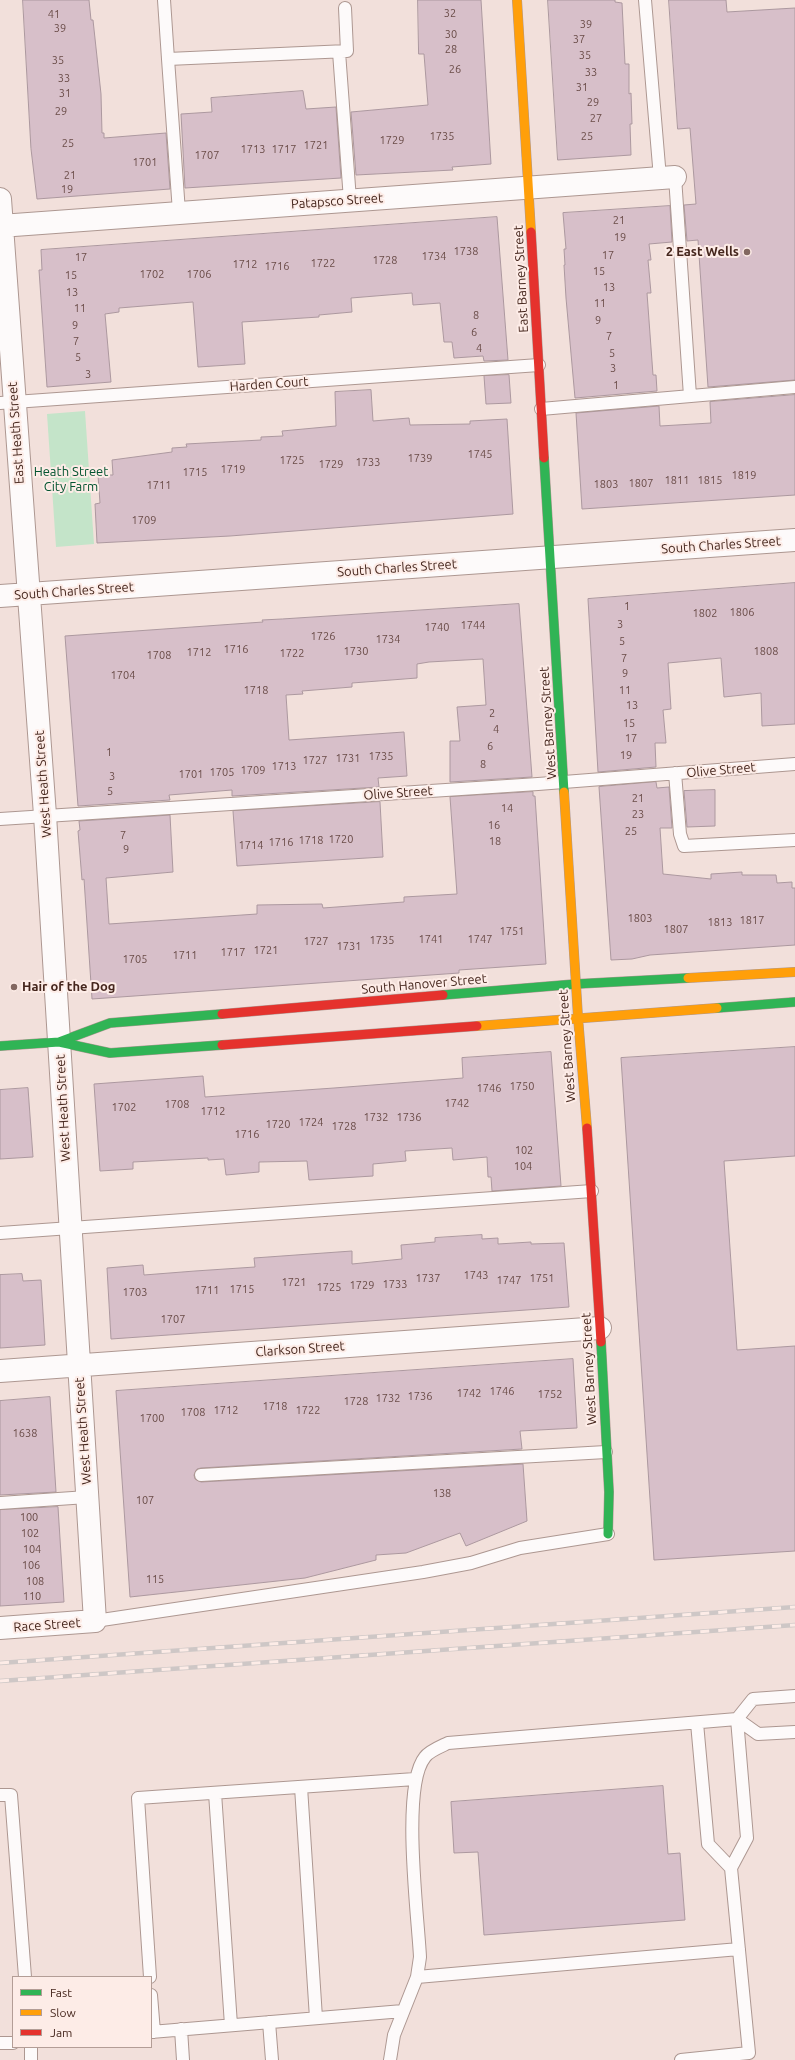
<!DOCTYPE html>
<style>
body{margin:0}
#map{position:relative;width:795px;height:2060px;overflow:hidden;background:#f2e0db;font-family:Ubuntu,sans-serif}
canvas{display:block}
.legend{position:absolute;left:12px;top:1976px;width:140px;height:72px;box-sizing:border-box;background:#fdece7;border:1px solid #b39d96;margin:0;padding:5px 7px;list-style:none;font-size:12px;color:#45261d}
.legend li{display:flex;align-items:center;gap:8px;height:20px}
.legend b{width:20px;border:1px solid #b39d96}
</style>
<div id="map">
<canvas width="795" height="2060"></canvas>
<ul class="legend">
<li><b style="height:5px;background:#30b455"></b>Fast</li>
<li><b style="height:5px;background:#ff9f0a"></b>Slow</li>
<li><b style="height:5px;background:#e5322d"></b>Jam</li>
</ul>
</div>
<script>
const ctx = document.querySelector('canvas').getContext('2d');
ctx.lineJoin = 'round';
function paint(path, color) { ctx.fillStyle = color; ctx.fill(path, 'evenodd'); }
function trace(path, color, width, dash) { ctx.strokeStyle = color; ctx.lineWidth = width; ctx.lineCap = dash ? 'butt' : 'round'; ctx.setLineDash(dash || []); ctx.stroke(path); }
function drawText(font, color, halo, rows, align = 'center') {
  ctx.font = font + ' Ubuntu,sans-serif'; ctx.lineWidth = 4; ctx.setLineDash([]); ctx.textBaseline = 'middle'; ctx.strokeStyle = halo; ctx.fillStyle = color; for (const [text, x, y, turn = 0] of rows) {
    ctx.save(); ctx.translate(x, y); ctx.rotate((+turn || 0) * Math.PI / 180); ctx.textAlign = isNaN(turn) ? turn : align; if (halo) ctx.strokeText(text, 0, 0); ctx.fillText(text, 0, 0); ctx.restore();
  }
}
paint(new Path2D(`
 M85,411L94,544L56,547L47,414Z`), '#c4e4c9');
const building = new Path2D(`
 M23,0H89L91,20H93L101,94L102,133H104V138L166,133L170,189L37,199L31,149Z
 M418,0H481L491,164L452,167L453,170L356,175L351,112L428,105L424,54H419Z
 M548,0H615V2L622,3L625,64H629V94L631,93L632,124H630L631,155L558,160Z
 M669,0H726L727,12L795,8V380L708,387L698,240L687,241L684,205L696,204L690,128L678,129Z
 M303,91L306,109L336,107L341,178L185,188L181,114L212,112L211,98Z
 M670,206L672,242L649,244L651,260H648L651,293H647L653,375H656L657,391L575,398L566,298L564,265H565L564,249H566L563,213Z
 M497,217L508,360L484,361L483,356L454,358L452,342H444L440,303L413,305L412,293L351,298L352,312L319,315V317L242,322L245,364L198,367L193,302L119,308V312L105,314L111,382L47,387L39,270H42L41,250Z
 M509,375L511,403L486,404L484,376Z
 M371,390L373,421L409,418L410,425L470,424V421L507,419L513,514L230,536L97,543L95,504L100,503L98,475H113L112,460L172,452V448L187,447L186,444L261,440V437L283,436L282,431L336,426L335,392Z
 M795,395V495L582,509L576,413L659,406L660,426L711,423L710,402Z
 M795,583V724L762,726L761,693L724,697L721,658L668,663L671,709L663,710L666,743H655L656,767L598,772L588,599Z
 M519,604L532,777L450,782V741H460L457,707L486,705L483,659L429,662L417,664V678L352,683V687L302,691L303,694L286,695L289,740L404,732L407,776L378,778L379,787L232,796V790L169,795L170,800L78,806L65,636L263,622L262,620L282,619Z
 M656,782L657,788L669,787L672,828H660L663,874L711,879V874L742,872V875H776L777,883L792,882V888H795V945L650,955L632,959L611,960L599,787Z
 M715,790V826L687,827L684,791Z
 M533,792V796H535L546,964L459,970V973L92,999L84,879L82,880L78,831L80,830L79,821L170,815L173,872L106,878L109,924L257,914V905L322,904L323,908L404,902V897L457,894L450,797Z
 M380,802L383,857L237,866L233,811Z
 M795,1047V1156L724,1161L737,1350L795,1346V1551L654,1560L621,1058Z
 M551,1052L561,1186L492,1191L491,1177H488L487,1157L453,1160L452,1148L405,1151L406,1161L373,1164V1176L309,1180L307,1161L259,1162V1172L226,1175L224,1159L208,1160V1158L133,1162V1169L100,1171L94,1084L203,1076L205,1097L334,1088L463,1078L462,1058Z
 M28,1088L33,1157L0,1159V1090Z
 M482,1235V1239L498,1238V1244L531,1242V1244L564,1243L569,1307L111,1339L107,1268L143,1265L144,1275L195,1271L255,1267L254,1258L352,1251V1264L402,1259L401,1245L435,1242V1238Z
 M22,1274L23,1281L41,1280L45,1345L0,1348V1275Z
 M573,1359L577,1428L520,1431L522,1449L201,1468L197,1469L194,1475L195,1479L201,1482L523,1464L527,1521L466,1546L460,1533L406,1553L376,1555V1560L305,1578L130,1597L116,1391Z
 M50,1397L56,1492L0,1495V1401Z
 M58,1507L64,1602L0,1606V1510Z
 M663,1786L668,1854L680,1853L685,1920L484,1935L478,1852L454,1853L451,1802Z`);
paint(building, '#d7bfc9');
trace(building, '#ac989f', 1);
const lane = new Path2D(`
 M164,0L168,59L347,51L345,8
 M645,0L660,178
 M339,52L350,200
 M168,59L179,212
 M675,177L690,396
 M0,403L539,365
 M541,409L795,387
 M675,773L680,834L684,846L795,840
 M0,819L538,784L795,764
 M0,1233L592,1191
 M201,1475L606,1452
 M0,1503L87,1497
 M95,1621L423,1572L471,1563L520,1548L608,1534
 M697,1723L708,1844L731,1868
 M301,1787L316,2018
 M215,1793L231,2025
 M0,1795H11L25,1977
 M150,1977L138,1798L415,1779
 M417,1977L739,1949
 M151,1995L154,2032
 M269,2022L272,2060
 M181,2029L183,2060
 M151,2032L403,2011
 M0,2043H13
 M31,2047V2060
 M390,2060L394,2035L417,1977L420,1957C418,1916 401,1786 425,1757C429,1751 442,1746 448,1743L737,1719L758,1734L795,1732
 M681,2060L749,2053L731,1868L747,1838L737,1719L753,1699L795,1696`);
const street = new Path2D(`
 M0,199L45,815L95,1621L0,1628
 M0,226L675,177
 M0,596L795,540
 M0,1371L600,1328`);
const fast = new Path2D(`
 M544,458L564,792
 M443,995L576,984L688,978
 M717,1008L795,1002
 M59,1042L110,1053L222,1045
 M0,1046L59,1042L110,1023L222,1014
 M601,1342L609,1492L608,1534`);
const slow = new Path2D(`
 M517,0L531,232
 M564,792L578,1017L587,1128
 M688,978L795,972
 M477,1026L717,1008`);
const jam = new Path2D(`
 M531,232L544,458
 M222,1014L443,995
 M222,1045L477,1026
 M587,1128L601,1342`);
trace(lane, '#ad9791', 14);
trace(street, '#ad9791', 24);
trace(fast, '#ad9791', 10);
trace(slow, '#ad9791', 10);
trace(jam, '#ad9791', 10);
trace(lane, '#fdfafa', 12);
trace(street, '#fdfafa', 22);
trace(fast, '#30b455', 9);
trace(slow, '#ff9f0a', 9);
trace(jam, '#e5322d', 9);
const rail = new Path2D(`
 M0,1663L795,1607
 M0,1681L795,1625`);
trace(rail, '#cec7c6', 4.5);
trace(rail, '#fdece7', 3, [9]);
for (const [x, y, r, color] of [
 [747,252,4,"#826760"],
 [14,987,4,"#826760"]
]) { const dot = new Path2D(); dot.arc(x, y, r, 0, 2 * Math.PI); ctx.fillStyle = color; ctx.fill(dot); trace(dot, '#fdece7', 1.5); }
drawText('11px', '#6a4c48', null, [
 ["32",450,13],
 ["41",54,14],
 ["39",586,24],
 ["39",60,28],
 ["30",451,34],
 ["37",579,39],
 ["28",451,49],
 ["35",585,55],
 ["35",58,60],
 ["26",455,69],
 ["33",591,72],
 ["33",64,78],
 ["31",582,87],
 ["31",65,93],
 ["29",593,102],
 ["29",61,111],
 ["27",596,118],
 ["1735",442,136],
 ["25",587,136],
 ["1729",392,140],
 ["25",68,143],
 ["1721",316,145],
 ["1713",253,149],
 ["1717",284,149],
 ["1707",207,155],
 ["1701",145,162],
 ["21",70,175],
 ["19",67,189],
 ["21",619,220],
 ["19",620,237],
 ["1738",466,251],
 ["17",608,255],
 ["1734",434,256],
 ["17",81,257],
 ["1728",385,260],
 ["1722",323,263],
 ["1712",245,264],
 ["1716",277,266],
 ["15",599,271],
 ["1702",152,274],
 ["1706",199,274],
 ["15",71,275],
 ["13",609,287],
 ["13",72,292],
 ["11",600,303],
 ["11",80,308],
 ["8",476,315],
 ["9",598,320],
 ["9",75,325],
 ["6",474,332],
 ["7",609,336],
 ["7",76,341],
 ["4",479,348],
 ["5",612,353],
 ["5",78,357],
 ["3",613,368],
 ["3",88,374],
 ["1",616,385],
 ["1745",480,454],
 ["1739",420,458],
 ["1725",292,460],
 ["1733",368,462],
 ["1729",331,464],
 ["1719",233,469],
 ["1715",195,472],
 ["1819",744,475],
 ["1811",677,480],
 ["1815",710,480],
 ["1807",641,483],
 ["1803",606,484],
 ["1711",159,485],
 ["1709",144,520],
 ["1",627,606],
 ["1806",742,612],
 ["1802",705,613],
 ["3",620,624],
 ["1744",473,625],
 ["1740",437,627],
 ["1726",323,636],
 ["1734",388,639],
 ["5",622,641],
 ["1716",236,649],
 ["1730",356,651],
 ["1808",766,651],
 ["1712",199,652],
 ["1722",292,653],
 ["1708",159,655],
 ["7",624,658],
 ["9",625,673],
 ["1704",123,675],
 ["1718",256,690],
 ["11",625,690],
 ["13",632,705],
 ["2",492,713],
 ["15",629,723],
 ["4",496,729],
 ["17",631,738],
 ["6",490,746],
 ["1",109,752],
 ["19",626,755],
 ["1735",381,756],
 ["1731",348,758],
 ["1727",315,760],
 ["8",483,764],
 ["1713",284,766],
 ["1709",253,770],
 ["1705",222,772],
 ["1701",191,774],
 ["3",112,776],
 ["5",110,791],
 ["21",638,798],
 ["14",507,808],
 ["23",638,814],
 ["16",494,825],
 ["25",631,831],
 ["7",123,835],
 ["1720",341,839],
 ["1718",311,840],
 ["18",495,841],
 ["1716",281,842],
 ["1714",251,845],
 ["9",126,849],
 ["1803",640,918],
 ["1817",752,920],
 ["1813",720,922],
 ["1807",676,929],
 ["1751",512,931],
 ["1741",431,939],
 ["1747",480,939],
 ["1735",382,940],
 ["1727",316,941],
 ["1731",349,946],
 ["1721",266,950],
 ["1717",233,952],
 ["1711",185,955],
 ["1705",135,959],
 ["1750",522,1086],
 ["1746",489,1088],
 ["1742",457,1103],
 ["1708",177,1104],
 ["1702",124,1107],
 ["1712",213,1111],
 ["1732",376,1117],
 ["1736",409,1117],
 ["1724",311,1122],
 ["1720",278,1124],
 ["1728",344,1126],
 ["1716",247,1134],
 ["102",524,1150],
 ["104",523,1166],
 ["1743",476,1275],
 ["1737",428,1278],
 ["1751",542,1278],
 ["1747",509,1280],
 ["1721",294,1282],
 ["1733",395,1284],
 ["1729",362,1285],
 ["1725",329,1287],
 ["1715",242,1289],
 ["1711",207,1290],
 ["1703",135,1292],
 ["1707",173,1319],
 ["1746",502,1391],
 ["1742",469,1393],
 ["1752",550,1394],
 ["1736",420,1396],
 ["1732",388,1398],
 ["1728",356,1401],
 ["1718",275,1406],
 ["1712",226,1410],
 ["1722",308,1410],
 ["1708",193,1412],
 ["1700",152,1418],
 ["1638",25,1433],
 ["138",442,1493],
 ["107",145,1500],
 ["100",29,1517],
 ["102",30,1533],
 ["104",32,1549],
 ["106",31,1565],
 ["115",155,1579],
 ["108",35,1581],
 ["110",32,1596]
]);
drawText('13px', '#45261d', '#fdece7', [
 ["Patapsco Street",337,201,-4],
 ["East Barney Street",521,279,-93],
 ["Harden Court",269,384,-4],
 ["East Heath Street",16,433,-94],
 ["South Charles Street",721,545,-4],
 ["South Charles Street",397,568,-4],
 ["South Charles Street",74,591,-4],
 ["West Barney Street",548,723,-94],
 ["Olive Street",721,770,-5],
 ["West Heath Street",43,784,-94],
 ["Olive Street",398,793,-4],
 ["South Hanover Street",424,984,-5],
 ["West Barney Street",567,1046,-94],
 ["West Heath Street",63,1108,-93],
 ["Clarkson Street",300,1349,-4],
 ["West Barney Street",589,1369,-93],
 ["West Heath Street",83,1431,-94],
 ["Race Street",47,1625,-4]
]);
drawText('bold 13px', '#45261d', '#fdece7', [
 ["2 East Wells",739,252],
 ["Hair of the Dog",22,987,"left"]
], 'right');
drawText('13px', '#035430', '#fdece7', [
 ["Heath Street",71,472],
 ["City Farm",71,487]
]);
</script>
